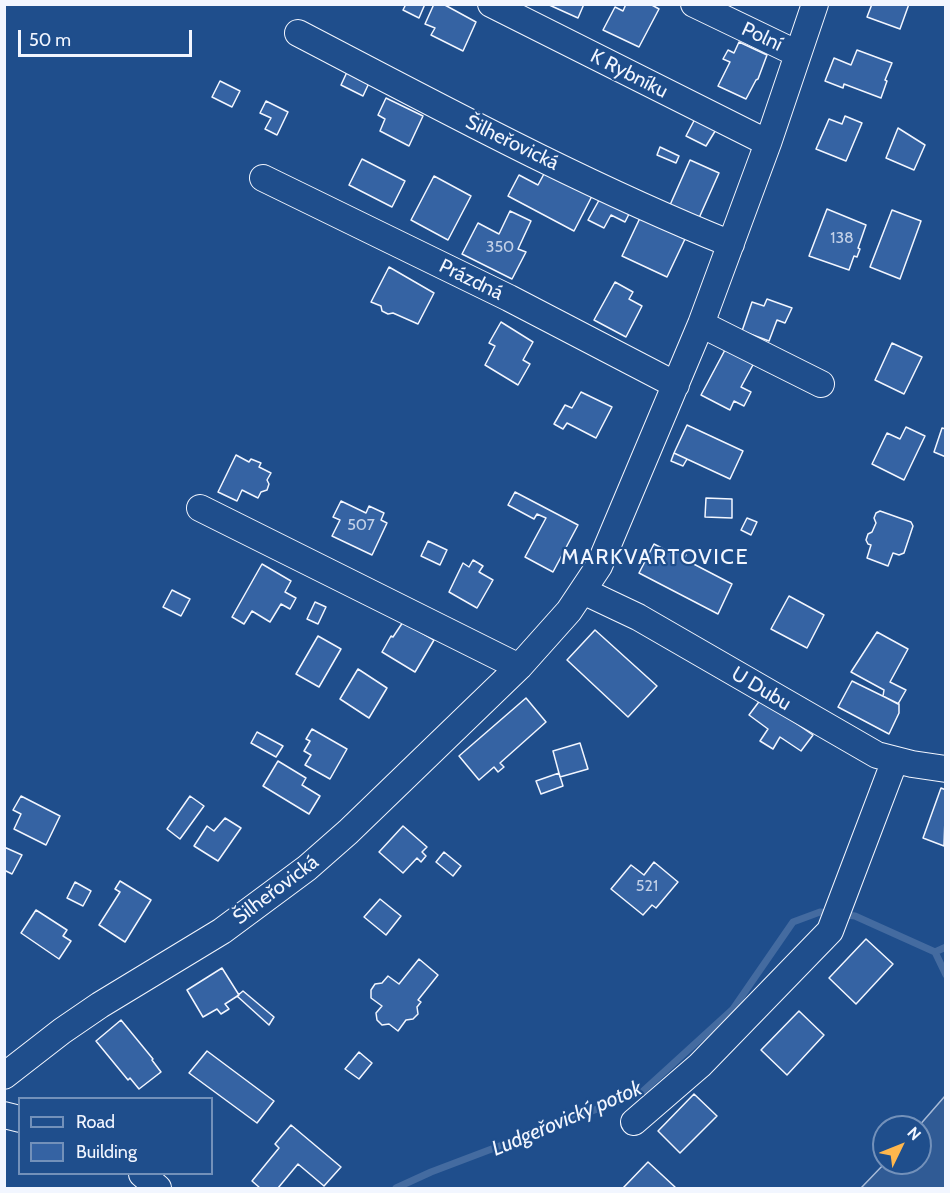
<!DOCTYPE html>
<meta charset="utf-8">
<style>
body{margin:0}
#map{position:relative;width:950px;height:1193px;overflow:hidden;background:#1f4e8c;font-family:Cabin,sans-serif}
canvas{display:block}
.frame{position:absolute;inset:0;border:6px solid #f2f6ff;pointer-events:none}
.legend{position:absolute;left:18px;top:1097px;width:195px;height:78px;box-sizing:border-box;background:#1f4e8c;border:2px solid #7391ba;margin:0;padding:8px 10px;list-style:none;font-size:18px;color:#f2f6ff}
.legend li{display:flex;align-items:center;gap:12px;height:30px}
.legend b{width:30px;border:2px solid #7391ba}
.north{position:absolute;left:872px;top:1115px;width:60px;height:60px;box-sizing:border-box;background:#1f4e8c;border:2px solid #7391ba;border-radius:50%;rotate:47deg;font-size:16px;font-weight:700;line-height:24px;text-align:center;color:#f2f6ff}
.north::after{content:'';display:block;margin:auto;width:21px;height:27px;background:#ffb74d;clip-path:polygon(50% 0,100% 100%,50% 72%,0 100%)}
.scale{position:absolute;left:18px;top:30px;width:174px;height:27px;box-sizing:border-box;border:3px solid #f2f6ff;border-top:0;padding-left:8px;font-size:18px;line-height:21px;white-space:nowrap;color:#f2f6ff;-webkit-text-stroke:4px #1f4e8c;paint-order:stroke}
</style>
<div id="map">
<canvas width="950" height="1193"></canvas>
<div class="frame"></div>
<ul class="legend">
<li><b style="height:8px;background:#1f4e8c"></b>Road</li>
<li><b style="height:16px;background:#3563a3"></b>Building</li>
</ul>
<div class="north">N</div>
<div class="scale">50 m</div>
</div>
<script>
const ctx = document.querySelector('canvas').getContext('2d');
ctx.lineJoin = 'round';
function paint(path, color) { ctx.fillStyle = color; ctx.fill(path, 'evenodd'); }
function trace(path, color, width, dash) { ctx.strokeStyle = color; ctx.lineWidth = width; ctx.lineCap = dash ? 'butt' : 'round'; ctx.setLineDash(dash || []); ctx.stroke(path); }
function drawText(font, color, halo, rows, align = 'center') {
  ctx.font = font + ' Cabin,sans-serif'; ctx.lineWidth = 4.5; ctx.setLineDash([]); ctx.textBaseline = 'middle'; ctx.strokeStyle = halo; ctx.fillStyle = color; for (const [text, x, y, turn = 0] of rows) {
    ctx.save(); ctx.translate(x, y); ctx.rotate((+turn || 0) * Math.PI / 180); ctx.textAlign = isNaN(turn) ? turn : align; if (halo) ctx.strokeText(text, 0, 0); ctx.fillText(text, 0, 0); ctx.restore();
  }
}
const green = new Path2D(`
 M945,1096V1188H861L885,1163H920V1127H918Z`);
paint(green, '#305b95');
trace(green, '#a8bbd7', 1.5);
trace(new Path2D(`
 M935,952L946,975
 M396,1188L431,1172L642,1092L733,1009L793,922L820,912L855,916L935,952L946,947`), '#446ba0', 7);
const building = new Path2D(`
 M406,4H425L419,18L403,10Z
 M434,4H443L476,22L463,51L431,35L435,28L425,24Z
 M547,4H584L578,18Z
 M626,4H650L659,9L639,47L603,30L615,7L623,11Z
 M872,4H909L900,29L867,17Z
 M739,42L767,55L758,79L756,80L746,99L718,86L730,62L723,59L728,50L734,53Z
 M857,50L892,63L885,80L887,81L881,98L844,84L843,88L825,81L834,58L851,65Z
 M347,72L369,83L363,96L341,85Z
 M220,81L240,91L232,107L212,97Z
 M386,98L423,116L409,146L380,131L385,119L378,115Z
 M266,101L288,112L277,135L265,129L271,118L260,113Z
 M845,116L862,123L846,161L816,149L829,119L842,124Z
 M696,117L717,128L706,146L686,136Z
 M898,128L925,145L914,170L886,158Z
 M660,147L679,156L676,163L657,155Z
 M362,159L405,181L392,207L349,185Z
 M690,160L719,173L699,218L670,205Z
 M545,172L592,196L574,231L508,196L519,175L538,185Z
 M434,176L471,196L448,240L411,220Z
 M603,193L632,208L625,222L611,215L604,228L588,220Z
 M827,209L866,225L858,248L860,249L857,257L854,256L849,270L809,256Z
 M892,210L921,221L900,279L870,267Z
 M510,211L531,221L518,249L526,252L512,279L462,254L478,223L499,234Z
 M640,218L685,239L667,277L622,256Z
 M389,267L434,293L418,324L393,313L388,314L382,311L381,306L371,302Z
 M615,282L633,292L629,299L642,306L626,337L594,320Z
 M767,299L792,308L785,323L777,320L769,341L742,331L752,302L764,306Z
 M501,322L533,342L523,360L530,364L518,385L485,365L495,346L489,343Z
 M892,343L922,357L904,394L875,380Z
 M726,348L754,363L741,387L751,392L744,406L734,401L730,410L701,395Z
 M581,392L612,407L596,438L567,423L563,429L554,424L565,405L572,408Z
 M687,425L743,451L730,479L674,453Z
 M906,427L925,436L904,480L872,464L887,433L900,439Z
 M942,428L946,429V457L934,452Z
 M674,453L687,459L683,466L671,461Z
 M236,455L249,462L251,459L261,463L259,467L271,473L267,480L269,484L267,490L261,492L258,498L242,490L237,501L218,492Z
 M515,492L578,525L553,572L525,557L546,518L537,514L534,519L508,505Z
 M706,498L732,499V518L705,517Z
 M341,501L366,513L369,506L384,513L381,520L387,523L372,555L332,536L340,520L333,517Z
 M880,511L911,522L913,526L904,553L899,555L893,553L888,566L867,558L871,545L868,544L866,540L868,534L872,532L876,523L874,518L876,513Z
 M747,518L757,522L751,535L741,530Z
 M428,541L447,550L440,565L421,556Z
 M654,544L675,555L677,550L686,555L684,559L732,584L718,614L639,573Z
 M473,560L483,566L479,572L493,580L477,608L449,592L463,563L469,567Z
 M262,564L291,581L285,592L296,598L290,609L281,604L270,622L252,611L244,624L232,617Z
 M172,590L190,599L181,616L163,607Z
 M789,596L824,615L807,648L771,629Z
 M315,602L326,607L318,624L307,619Z
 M403,622L434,640L415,672L382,652L391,636L393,637Z
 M595,630L657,686L628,717L567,660Z
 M877,632L908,649L890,682L906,690L898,704L883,696L884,690L851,672Z
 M318,636L341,649L319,687L296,674Z
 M358,669L387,688L369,718L340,699Z
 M852,681L899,704V713L889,734L838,707Z
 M526,698L546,722L500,763L504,767L498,772L494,767L479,780L459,756Z
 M761,699L813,735L801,751L780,737L773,749L760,741L768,729L749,715Z
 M312,729L347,749L330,779L305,765L311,755L304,751L310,741L306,739Z
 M257,732L283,746L276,757L251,743Z
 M580,743L588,769L560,777L553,751Z
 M278,761L306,778L302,785L320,796L309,814L263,786Z
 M559,773L563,786L541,794L536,781Z
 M941,788L946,790L944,846L923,838Z
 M21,796L60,816L46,845L14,829L21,814L13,810Z
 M190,796L204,806L180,839L167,829Z
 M225,818L241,828L218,861L194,846L207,826L214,831Z
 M403,826L427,847L422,852L426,856L421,862L417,858L403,873L379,852Z
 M4,847L22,855L12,874L4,870Z
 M444,852L461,866L453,876L436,862Z
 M654,862L678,882L656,908L652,905L643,915L611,889L631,865L644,875Z
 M120,881L151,900L125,942L99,925L120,892L115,889Z
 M75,882L91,891L83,906L67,898Z
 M380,899L401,916L386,935L364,917Z
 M36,910L67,930L63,936L71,941L59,959L21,933Z
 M866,939L893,964L856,1004L829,978Z
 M419,959L438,975L418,1000L421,1002L417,1007L418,1014L413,1019L406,1020L398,1031L389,1024L382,1025L377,1020L376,1013L382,1006L371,998V990L375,984L382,983L388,976L399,984Z
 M222,968L239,995L225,1004L229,1009L221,1014L217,1009L203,1017L187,990Z
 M243,991L274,1017L269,1025L237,996Z
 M799,1011L824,1035L787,1075L761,1050Z
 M121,1020L153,1059L152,1060L161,1072L139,1089L130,1078L128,1080L96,1041Z
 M207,1051L274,1101L257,1123L189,1073Z
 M359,1052L372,1063L359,1079L345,1069Z
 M694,1094L717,1116L680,1153L658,1131Z
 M291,1125L341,1167L324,1186L298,1164L278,1188H260L252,1181L279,1148L275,1144Z
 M648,1162L675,1187L674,1188H623Z`);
paint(building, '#3563a3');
trace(building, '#f2f6ff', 1.5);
const minor = new Path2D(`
 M491,4L768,143
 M694,4L798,54
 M298,33C440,107 582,184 731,244
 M263,178L509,298L676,385
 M701,324L821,384
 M200,508L519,667
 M583,591L638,617L877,755L912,764L946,769
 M4,1076L62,1031L100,1005L222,931L307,868L348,832L519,667L569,611L599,566L701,324L768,143L815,4
 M4,1115L20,1119
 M634,1122L700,1065L830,931L895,760
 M142,1174L158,1188`);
trace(minor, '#f2f6ff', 28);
trace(minor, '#1f4e8c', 26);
drawText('16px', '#c3d1e8', null, [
 ["138",842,238],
 ["350",500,247],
 ["507",361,525],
 ["521",647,886]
]);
drawText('20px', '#f2f6ff', '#1f4e8c', [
 ["Polní",762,37,25],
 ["K Rybníku",629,74,27],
 ["Šilheřovická",512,143,26],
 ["Prázdná",471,280,26],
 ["U Dubu",761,689,31],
 ["Šilheřovická",276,890,-37]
]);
drawText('italic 21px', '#f2f6ff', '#1f4e8c', [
 ["Ludgeřovický potok",567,1119,-23]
]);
ctx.letterSpacing = '1.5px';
drawText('22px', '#f2f6ff', '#1f4e8c', [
 ["MARKVARTOVICE",655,558]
]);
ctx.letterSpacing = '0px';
</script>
